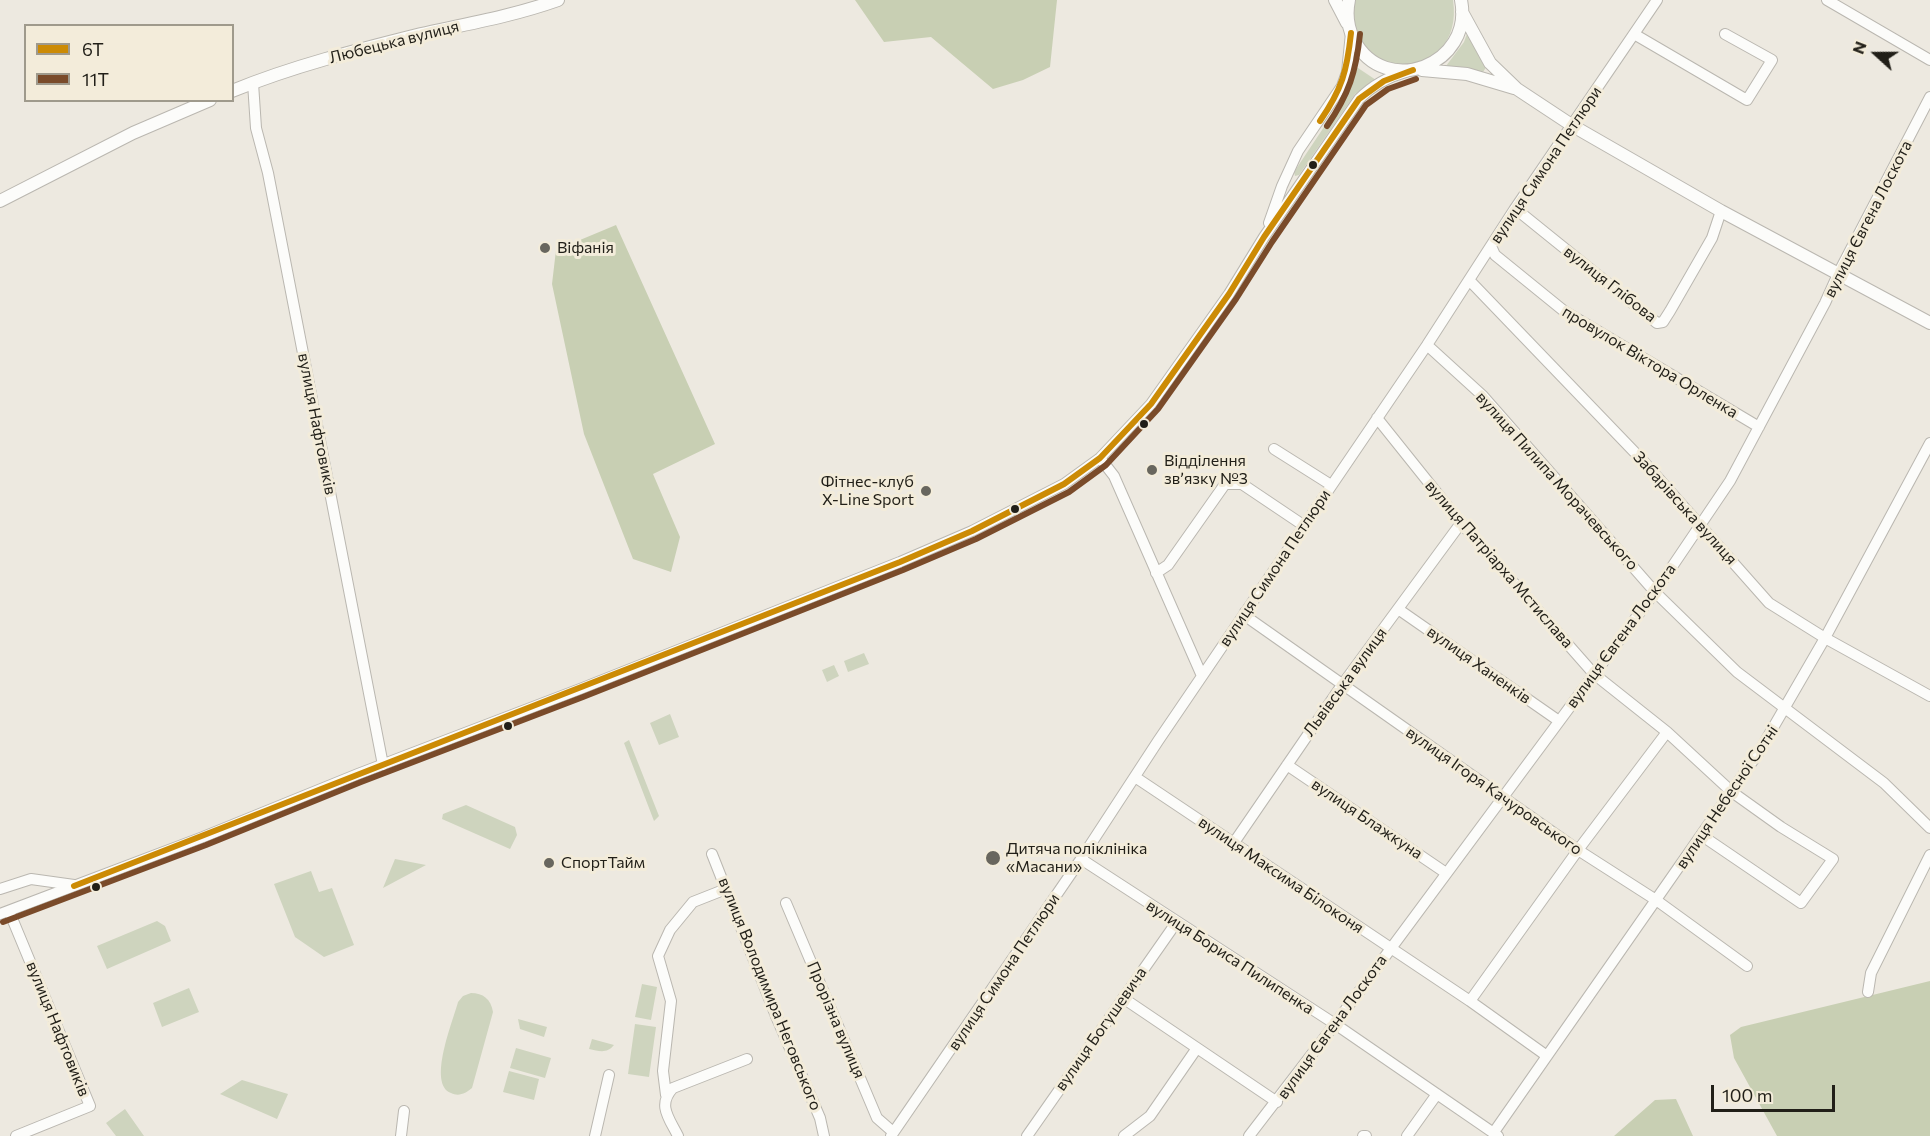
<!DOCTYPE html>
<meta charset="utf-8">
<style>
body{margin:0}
#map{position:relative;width:1930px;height:1136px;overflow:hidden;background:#ede9e0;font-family:Commissioner,sans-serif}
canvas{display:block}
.legend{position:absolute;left:24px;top:24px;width:210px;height:78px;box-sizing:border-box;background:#f3ecda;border:2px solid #9f9a8c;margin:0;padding:8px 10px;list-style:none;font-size:18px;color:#211f18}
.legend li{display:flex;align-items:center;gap:12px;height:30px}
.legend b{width:30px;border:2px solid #9f9a8c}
.north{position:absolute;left:1846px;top:24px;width:60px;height:60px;-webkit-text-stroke:4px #f3ecda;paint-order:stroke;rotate:291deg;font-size:16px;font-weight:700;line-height:24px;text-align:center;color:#211f18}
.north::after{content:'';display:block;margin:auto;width:21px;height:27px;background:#211f18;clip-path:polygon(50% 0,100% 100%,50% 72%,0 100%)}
.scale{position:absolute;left:1711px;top:1085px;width:124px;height:27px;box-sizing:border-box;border:3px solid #211f18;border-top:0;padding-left:8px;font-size:18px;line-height:21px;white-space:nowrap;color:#211f18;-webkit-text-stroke:4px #f3ecda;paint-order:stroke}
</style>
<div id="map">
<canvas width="1930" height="1136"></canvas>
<ul class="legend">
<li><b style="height:8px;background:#cc8b05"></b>6Т</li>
<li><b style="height:8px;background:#7a4b2a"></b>11Т</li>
</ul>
<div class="north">N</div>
<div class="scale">100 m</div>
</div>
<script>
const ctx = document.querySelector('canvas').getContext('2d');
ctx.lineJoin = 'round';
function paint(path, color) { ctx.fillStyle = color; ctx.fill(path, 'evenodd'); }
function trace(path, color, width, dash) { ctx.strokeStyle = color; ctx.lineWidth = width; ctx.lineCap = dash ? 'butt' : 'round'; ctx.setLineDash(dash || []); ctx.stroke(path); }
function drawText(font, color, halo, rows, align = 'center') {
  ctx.font = font + ' Commissioner,sans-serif'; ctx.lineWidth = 6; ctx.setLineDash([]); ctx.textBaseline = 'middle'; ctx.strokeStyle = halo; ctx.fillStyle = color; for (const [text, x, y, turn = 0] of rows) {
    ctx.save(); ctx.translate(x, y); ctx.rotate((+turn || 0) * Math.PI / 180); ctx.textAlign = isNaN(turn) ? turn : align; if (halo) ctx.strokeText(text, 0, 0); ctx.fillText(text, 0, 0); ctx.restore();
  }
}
paint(new Path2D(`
 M1356,0H1453C1464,72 1375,87 1357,31C1354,21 1352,10 1356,0Z
 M1468,31L1487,66L1483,72L1446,66L1464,42Z
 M1352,64L1376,80L1355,94L1299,175L1295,176L1294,172L1348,91Z
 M864,653L869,664L848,672L844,661Z
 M834,665L839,676L827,682L822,670Z
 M670,714L679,737L659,745L650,723Z
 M629,740L659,816L654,821L624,743Z
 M466,805L515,827L517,835L510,849L442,819L443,814Z
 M395,859L426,865L383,888Z
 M311,871L319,892L332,888L354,945L324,957L295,937L274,884Z
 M157,921L165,926L171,941L107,969L97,946Z
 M642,984L657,987L651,1020L635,1017Z
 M189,988L199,1012L162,1027L153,1003Z
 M471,993C483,993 491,999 493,1012L472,1088C466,1093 459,1097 451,1093C427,1084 453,1021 458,1002L463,996Z
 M518,1019L547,1027L544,1037L520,1029Z
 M635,1024L656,1027L649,1077L628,1074Z
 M592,1039L614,1045C607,1054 599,1051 589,1049Z
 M516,1048L551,1058L545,1078L510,1068Z
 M509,1071L539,1079L534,1100L503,1092Z
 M242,1080L288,1094L277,1119L220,1094Z
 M125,1109L144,1136H116L106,1123Z`), '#ced4be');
paint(new Path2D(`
 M855,0H1057L1050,67L1023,80L993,89L931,37L884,42Z
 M616,225L715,444L653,474L680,537L671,572L633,559L584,434L552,284L556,250Z
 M1930,981V1136H1777L1734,1058L1730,1035L1741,1027Z
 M1676,1099L1693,1136H1614L1655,1100Z`), '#c8cfb3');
const minor = new Path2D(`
 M1827,0L1930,60
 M1634,34L1747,100L1772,60L1725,34
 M253,83L256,128L268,173L383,765
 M1514,210L1522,214L1657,323L1663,322L1670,311L1712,238L1721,211
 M1269,223L1282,186L1298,151L1342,86L1347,72L1351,33
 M1491,246L1495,255L1564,311L1759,427
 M1470,281L1644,462L1769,603L1825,638L1930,696
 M1427,345L1483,396L1655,592L1737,672L1884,783L1930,828
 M1377,418L1461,523L1594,674L1667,732L1732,792L1781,827L1833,859L1801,903L1701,835
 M1274,449L1331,485
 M1100,458L1114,476L1202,676
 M1156,573L1168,565L1225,484H1242L1303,525
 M1398,609L1559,721
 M1245,612L1251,620L1578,850L1656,900L1747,966
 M1287,765L1446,873
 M1135,777L1470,1001L1547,1056
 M1233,844L1342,685L1461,523
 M712,854L776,1016L820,1118L824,1136
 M1081,859L1335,1024L1498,1136
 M0,889L31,879L74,885
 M786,903L877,1118L893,1132
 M9,911L90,1106L16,1136
 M0,914L203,837L358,774L580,689L900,562L972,531L1064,484L1100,458L1151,404L1229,294L1264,237L1359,99C1373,85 1387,77 1406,72
 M1868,992L1871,973L1930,855
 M1123,998L1277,1102
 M1470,1001L1578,850L1667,732
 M666,1095L663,1071L671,1001L658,956L670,930L693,902L726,889
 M1494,1132L1759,752L1825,638L1930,443
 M401,1136L404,1111
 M595,1136L609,1075
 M678,1136C669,1118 657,1105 673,1088L747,1059
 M891,1136L1081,859L1158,741L1427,345L1514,210L1657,0
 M1027,1136L1176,923
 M1124,1136L1150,1116L1197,1048
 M1249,1136L1335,1024L1655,592L1730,481L1825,303L1839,272L1930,97
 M1363,1136H1366
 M1407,1136L1437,1094`);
const major = new Path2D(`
 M1335,0L1347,23
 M1349,0C1346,14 1348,28 1354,40C1385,99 1474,65 1461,0
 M1462,12L1490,63L1517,89L1573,126L1721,211L1930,323
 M1422,70L1467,74L1514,88
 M232,91C293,66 357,50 421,34C467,24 513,16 558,0
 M0,201L133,133L210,100`);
trace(minor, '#bab7b0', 12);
trace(major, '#bab7b0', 14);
trace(minor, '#fcfcfa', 10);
trace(major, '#fcfcfa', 12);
trace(new Path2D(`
 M1320,121C1342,89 1347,71 1351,33
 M74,886L900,562L972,531L1064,484L1100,458L1151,404L1229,294L1264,237L1359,99L1384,81L1413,70`), '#cc8b05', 6);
trace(new Path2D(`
 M1327,126C1349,94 1356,72 1360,34
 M3,922L206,845L361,782L583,697L903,570L976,539L1069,492L1106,465L1158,409L1236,299L1272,242L1366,105L1388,89L1416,79`), '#7a4b2a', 6);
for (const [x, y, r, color] of [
 [1313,165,5,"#211f18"],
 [545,248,6,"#68665e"],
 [1144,424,5,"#211f18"],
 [1152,470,6,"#68665e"],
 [926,491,6,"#68665e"],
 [1015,509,5,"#211f18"],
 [508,726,5,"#211f18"],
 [993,858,8,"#68665e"],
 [549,863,6,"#68665e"],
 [96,887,5,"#211f18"]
]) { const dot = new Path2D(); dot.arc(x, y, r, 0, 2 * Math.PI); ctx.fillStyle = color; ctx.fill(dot); trace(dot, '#f3ecda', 2); }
drawText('16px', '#211f18', '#f3ecda', [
 ["Любецька вулиця",394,42,-14],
 ["вулиця Симона Петлюри",1546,165,-56],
 ["вулиця Євгена Лоскота",1868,219,-63],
 ["вулиця Глібова",1610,284,38],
 ["провулок Віктора Орленка",1650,362,31],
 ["вулиця Нафтовиків",317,424,79],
 ["вулиця Пилипа Морачевського",1557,481,48],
 ["Забарівська вулиця",1685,508,48],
 ["вулиця Патріарха Мстислава",1499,564,49],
 ["вулиця Симона Петлюри",1275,568,-56],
 ["вулиця Євгена Лоскота",1621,636,-54],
 ["вулиця Ханенків",1479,665,35],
 ["Львівська вулиця",1345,682,-54],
 ["вулиця Ігоря Качуровського",1494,791,35],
 ["вулиця Небесної Сотні",1727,797,-56],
 ["вулиця Блажкуна",1367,819,34],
 ["вулиця Максима Білоконя",1281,875,34],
 ["вулиця Бориса Пилипенка",1230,957,33],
 ["вулиця Симона Петлюри",1004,972,-56],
 ["вулиця Володимира Неговського",770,994,68],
 ["Прорізна вулиця",836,1020,67],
 ["вулиця Євгена Лоскота",1332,1027,-54],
 ["вулиця Нафтовиків",58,1029,68],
 ["вулиця Богушевича",1101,1029,-55]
]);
drawText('16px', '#211f18', '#f3ecda', [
 ["Віфанія",557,248],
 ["Відділення",1164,461],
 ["зв’язку №3",1164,479],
 ["Фітнес-клуб",914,482,"right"],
 ["X-Line Sport",914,500,"right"],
 ["Дитяча поліклініка",1006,849],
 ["«Масани»",1006,867],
 ["СпортТайм",561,863]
], 'left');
</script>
